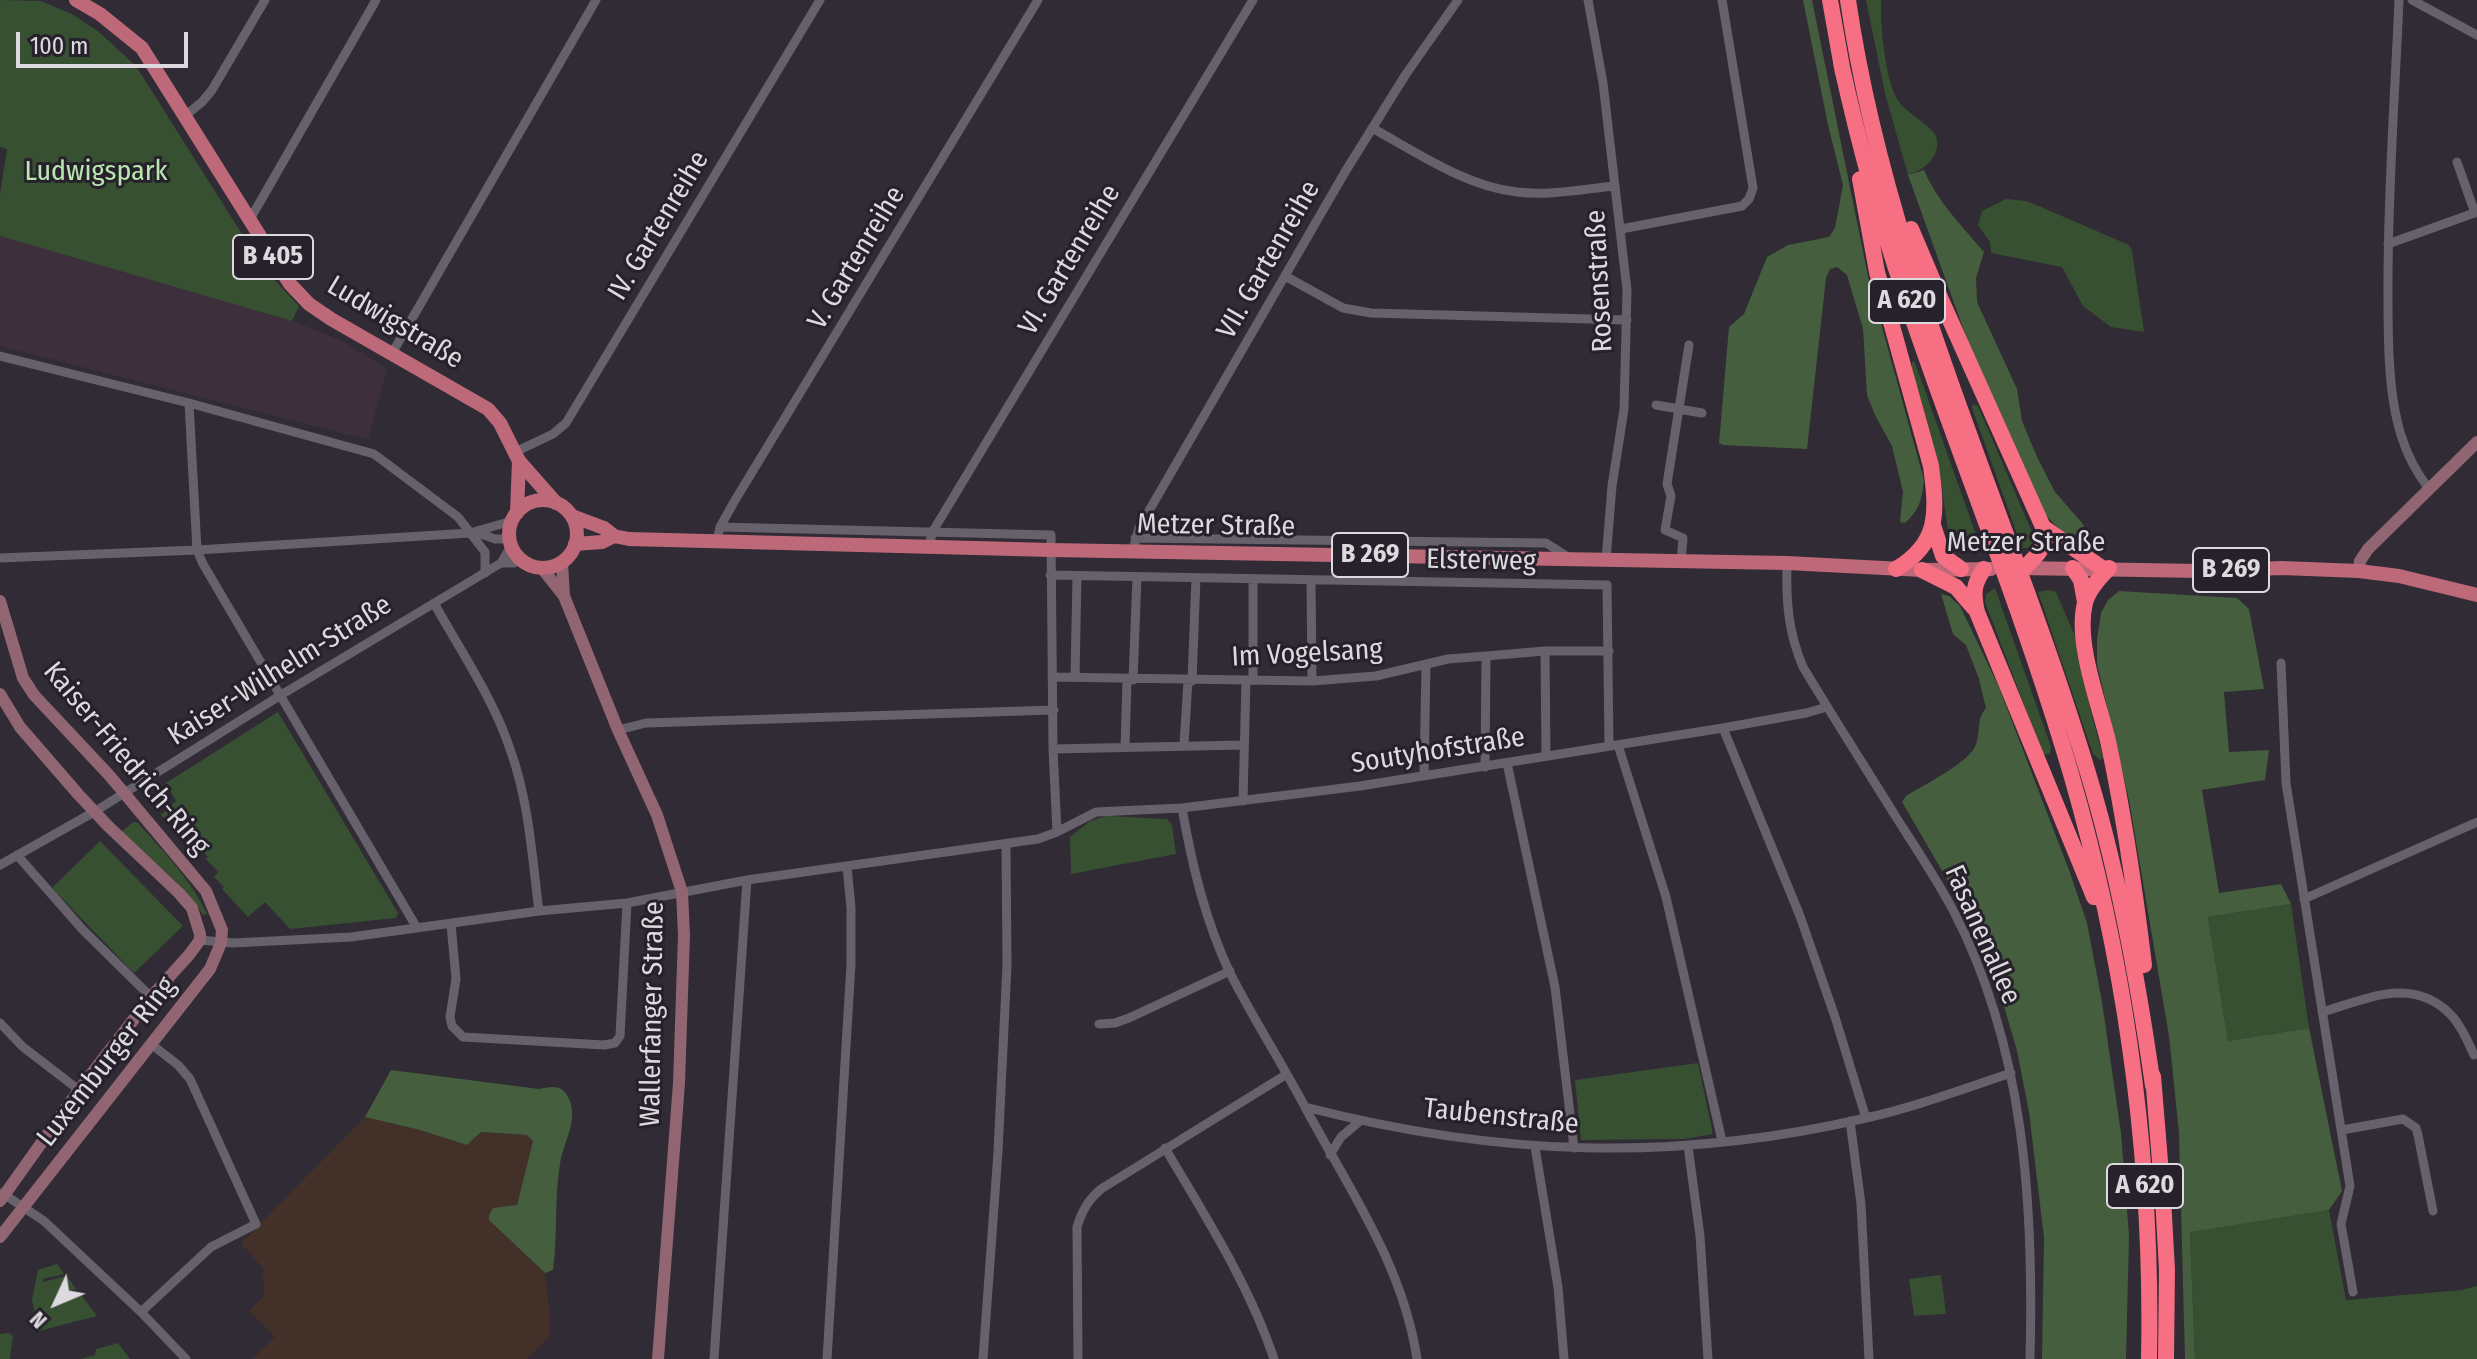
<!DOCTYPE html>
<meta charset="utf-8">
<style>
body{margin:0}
#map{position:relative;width:2477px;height:1359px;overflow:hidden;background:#302b34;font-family:"Fira Sans Condensed",sans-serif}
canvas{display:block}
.north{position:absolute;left:16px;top:1263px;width:80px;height:80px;-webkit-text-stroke:6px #26212a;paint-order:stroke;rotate:226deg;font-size:22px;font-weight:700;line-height:32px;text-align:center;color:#dddadf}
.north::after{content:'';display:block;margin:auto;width:28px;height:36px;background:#dddadf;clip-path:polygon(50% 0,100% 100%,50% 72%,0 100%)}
.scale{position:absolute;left:16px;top:32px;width:172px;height:36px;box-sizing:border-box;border:4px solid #dddadf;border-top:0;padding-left:10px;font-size:24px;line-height:28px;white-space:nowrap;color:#dddadf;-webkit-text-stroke:6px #26212a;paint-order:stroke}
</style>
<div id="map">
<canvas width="2477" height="1359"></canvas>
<div class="north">N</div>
<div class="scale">100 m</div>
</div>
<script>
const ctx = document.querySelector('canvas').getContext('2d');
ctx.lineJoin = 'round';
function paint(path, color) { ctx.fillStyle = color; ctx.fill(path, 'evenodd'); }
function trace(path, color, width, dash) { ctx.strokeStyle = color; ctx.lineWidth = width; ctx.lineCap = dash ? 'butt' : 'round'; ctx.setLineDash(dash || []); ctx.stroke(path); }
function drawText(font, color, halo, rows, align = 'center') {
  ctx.font = font + ' "Fira Sans Condensed",sans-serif'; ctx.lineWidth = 6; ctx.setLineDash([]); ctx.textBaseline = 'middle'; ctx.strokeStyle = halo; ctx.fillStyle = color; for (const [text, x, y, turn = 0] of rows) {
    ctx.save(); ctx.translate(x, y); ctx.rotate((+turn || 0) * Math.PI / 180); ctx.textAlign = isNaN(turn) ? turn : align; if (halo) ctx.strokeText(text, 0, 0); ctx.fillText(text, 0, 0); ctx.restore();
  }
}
paint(new Path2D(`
 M0,236L292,321L343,341L387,369L368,440L0,346Z`), '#3e2f3c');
paint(new Path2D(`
 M365,1117L420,1130L467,1145L481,1132L527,1135L533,1141L517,1205L489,1215V1220L545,1273L549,1307V1337L527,1359H252L275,1337L249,1311L264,1296L263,1269L241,1243Z`), '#423029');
paint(new Path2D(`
 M0,0L41,1L72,14L99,32L136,66L264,269L299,306L292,321L0,236V194L7,149L0,147Z
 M1866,0H1881C1880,24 1885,76 1896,97C1905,115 1936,126 1937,140C1939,159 1923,170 1908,175L1885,93Z
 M2006,199L2027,201L2129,245L2132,251L2144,332L2111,327L2083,306L2062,267L1991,253L1990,242L1978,225L1982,211Z
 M1912,361L1915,363L1923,385L1980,546L1958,545L1948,531L1940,474L1912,374Z
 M1973,404L1978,406L2035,539L2030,548H2022L1972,408Z
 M1995,588L2051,747L2050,754L2043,755L1985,602L1986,594Z
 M2048,590L2056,592L2075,636L2078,660L2103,758L2100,760L2093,754L2038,592Z
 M278,712L398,913L396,918L290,929L265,902L248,917L222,889L224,887L214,877L218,872L206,859L208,857L188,835L183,839L161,815L176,801L166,783Z
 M1106,816L1167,819L1172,825L1176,854L1071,874L1070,837L1090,821Z
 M133,822L138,823C164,852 190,878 207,914L203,915C183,881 149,859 121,832Z
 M100,841L183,926L134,973L52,888Z
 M2291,904L2309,1028L2228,1041L2208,917Z
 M1698,1063L1713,1134L1684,1139L1581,1140L1575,1080Z
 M2329,1210L2346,1300L2462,1290L2477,1286V1359H2195L2190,1231Z
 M57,1264L64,1274L43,1279V1282L67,1276L76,1289L66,1291V1294L79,1292L97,1316L39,1331L32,1300L38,1270Z
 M1941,1275L1946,1314L1914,1316L1909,1279Z
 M9,1333L13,1336L10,1359H0V1334Z
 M118,1343L130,1359H80L95,1355L96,1349Z`), '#375032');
paint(new Path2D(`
 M1803,0H1812L1868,276L1924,480C1922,498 1920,510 1905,523L1900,522L1903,492L1892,446L1875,415L1867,395L1863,329L1847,275L1837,267L1830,269L1826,278L1807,449L1723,445L1719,443L1729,327L1744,314L1767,257L1788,245L1829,237L1835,228L1843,185L1828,125Z
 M1924,170C1937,201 1962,226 1984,252L1976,278L1977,302L2017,389L2022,421L2038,459L2055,492L2082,523L2089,536L2082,540C2066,536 2056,527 2045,514L1972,353L1908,175Z
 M2119,591L2237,598L2249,609L2264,689L2224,692L2229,752L2269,750L2265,780L2202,790L2219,893L2281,884L2291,904L2208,917L2228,1041L2309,1028L2342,1191L2329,1210L2190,1232L2195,1359H2185L2179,1133L2169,1036L2129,800L2097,664V639L2101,613L2108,600Z
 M1941,594L1949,596L1960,606L1998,685L2069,870L2087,923L2102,1002L2121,1133L2129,1236L2126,1359H2042L2044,1238L2029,1112L2017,1051L1997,982L1962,905L1902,802L1906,796C1923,785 1971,762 1976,744C1981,731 1976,719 1986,708L1979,679L1966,645L1953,634Z
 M391,1070L539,1089C552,1086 563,1084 569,1099C579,1120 563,1143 560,1164C554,1199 558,1235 553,1270L545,1273L489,1220V1215L493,1208L517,1205L533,1141L527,1135L481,1132L467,1145L420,1130L365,1117Z`), '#445e3e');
trace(new Path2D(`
 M1588,0L1603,83L1627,290L1624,409L1612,486L1606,560
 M2399,0C2395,94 2388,188 2388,282C2388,328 2387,391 2401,435C2407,455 2416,472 2429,489
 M2412,0L2477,35
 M185,116L202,102L212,90L265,0
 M1372,128C1418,153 1465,186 1517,192C1549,196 1583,189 1615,186
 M2457,162L2475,213
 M249,221L376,0
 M1621,229L1742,206L1749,199L1753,188L1722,0
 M2388,244L2477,212
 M1285,276L1343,308L1371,313L1627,320
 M391,355L596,0
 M0,356L189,403L374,454L458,517L485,552V573
 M189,403L197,550L203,564L417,928
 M1656,405L1702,413
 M515,452L553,434L566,423L820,0
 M720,527L1051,535L1053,749L1057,832
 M476,532L495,539H509
 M1135,538L1546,543L1568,557
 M717,541L720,527L734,502L1038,0
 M929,545L933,531L1253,0
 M1133,550L1139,528L1345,172L1406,74L1458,0
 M0,558L197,550L470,533L512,521
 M1681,562L1683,538L1665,530L1671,496L1667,484L1689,345
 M501,563L511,546
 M1787,563C1786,601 1788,632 1803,667C1833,717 1865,767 1896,817C1915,847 1936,878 1953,910C2025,1048 2034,1206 2030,1359
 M1050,575L1607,585L1609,746
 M1253,579V680
 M1311,580L1312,681
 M434,603C460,650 493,698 510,749C529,801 532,857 539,911
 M1545,651L1546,756
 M2281,663L2286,783L2350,1186L2341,1224L2353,1292
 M1052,677L1312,681L1376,676L1448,659L1486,656L1545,651H1609
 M1075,677L1077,576
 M1133,680L1137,577
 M1192,681L1196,578
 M1723,728L1800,916L1835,1017L1866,1118
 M618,730L646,723L1054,710
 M1184,745L1188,680
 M1618,745L1666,897L1722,1141
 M1125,747L1127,680
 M1053,749L1243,745
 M1507,763L1555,987L1574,1148
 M1485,767L1486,656
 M1424,776L1426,664
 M1243,801L1246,680
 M1182,808C1192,865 1205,920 1230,973C1253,1018 1281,1062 1305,1107C1496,1156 1672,1163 1866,1118C1915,1107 1963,1089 2011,1073
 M17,855L83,930L151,997
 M0,865L94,812L281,695L501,563H514L521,559
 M2304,899L2477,822
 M451,924L456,979L450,1017L452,1026L463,1037L604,1045L615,1043L620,1036L627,903
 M200,940L233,943L351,937L539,911L627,903L747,880L1038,839L1057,832L1096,812L1182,808L1360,786L1723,728L1806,713L1827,707
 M2322,1012C2367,999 2413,975 2452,1016C2462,1027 2468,1042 2474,1055
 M0,1023L23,1047L79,1090
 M1099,1024L1115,1023L1129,1018L1230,971
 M1305,1107C1349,1189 1403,1265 1417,1359
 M1850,1121L1861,1204L1869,1359
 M2342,1130L2403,1119L2416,1128L2418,1135L2433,1211
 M1688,1146L1700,1236L1708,1359
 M1535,1147L1558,1287L1564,1359
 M1165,1148C1205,1216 1249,1284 1274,1359
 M1330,1155L1341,1137L1360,1121
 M2,1193L44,1221L141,1312L186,1359
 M141,1312L211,1247L256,1224L190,1079L178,1065L151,1044
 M714,1359L747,880
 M827,1359L851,964V908L847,866
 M983,1359L998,1152L1007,965L1006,844
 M1078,1359L1077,1227C1082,1211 1088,1200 1101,1189L1287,1074`), '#67616b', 9);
trace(new Path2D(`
 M562,562L564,596L618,730L657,815L682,892L684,935L679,1083L658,1359
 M541,567L564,596
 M2359,571L2360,561L2368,549L2477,442
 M0,601L23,678L34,695L109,775L206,891L222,930L221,943L210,969L0,1237
 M0,694L20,727L78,794L108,826L179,893L192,908L200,934V940L189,955L151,997L79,1090L0,1201`), '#926572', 12);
trace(new Path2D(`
 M76,0L100,14L142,48L290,284L309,304L331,319L488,409L500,423L519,461L556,503
 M509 534a34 34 0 1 1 68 0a34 34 0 1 1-68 0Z
 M517,513L519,461
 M572,516L604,528L614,536L629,539L1051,550L1787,563L1922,570L1991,569
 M575,544L602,542L614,536
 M2020,568L2201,571L2282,568L2359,571L2399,576L2477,595`), '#bd6979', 14);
trace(new Path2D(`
 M1830,0L1843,73
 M1848,0C1887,268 2010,515 2088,773C2119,875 2138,980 2153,1086
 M1841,63C1858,140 1878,215 1903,290C1957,452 2023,610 2071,774C2126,964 2153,1161 2149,1359
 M1860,179L1877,272L1931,466C1937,512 1940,543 1896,569
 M1911,229L1942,302L2043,527C2047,547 2038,555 2024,568
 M1933,525L1943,556L1961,569
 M2043,527L2102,568
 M2073,568L2081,580L2085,602
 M2109,568C2099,578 2088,590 2085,603C2075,642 2099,703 2108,741C2124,815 2135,890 2144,965
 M1984,569C1973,584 1973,594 1977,612L2094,897
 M1922,570L1956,587L1974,608
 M2153,1076L2163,1198L2167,1270L2166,1359`), '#f66f83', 16);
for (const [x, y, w] of [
 [273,257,80],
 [1907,301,76],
 [1370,555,76],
 [2231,570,76],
 [2145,1186,76]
]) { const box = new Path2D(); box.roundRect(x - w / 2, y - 22, w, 44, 6); ctx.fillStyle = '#26212a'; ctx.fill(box); trace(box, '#dddadf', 2); }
drawText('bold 26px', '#dddadf', null, [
 ["B 405",273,257],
 ["A 620",1907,301],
 ["B 269",1370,555],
 ["B 269",2231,570],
 ["A 620",2145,1186]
]);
drawText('28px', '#b9e7af', '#26212a', [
 ["Ludwigspark",96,172]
]);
drawText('28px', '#dddadf', '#26212a', [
 ["IV. Gartenreihe",659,226,-59],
 ["V. Gartenreihe",857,258,-59],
 ["VI. Gartenreihe",1070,260,-59],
 ["VII. Gartenreihe",1269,260,-60],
 ["Rosenstraße",1600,281,-93],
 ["Ludwigstraße",395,323,31],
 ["Metzer Straße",1216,526,1],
 ["Metzer Straße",2026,543],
 ["Elsterweg",1481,561,1],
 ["Im Vogelsang",1307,654,-3],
 ["Kaiser-Wilhelm-Straße",280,671,-32],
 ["Soutyhofstraße",1438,751,-9],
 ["Kaiser-Friedrich-Ring",126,759,50],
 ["Fasanenallee",1982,935,66],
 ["Wallerfanger Straße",653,1014,-89],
 ["Luxemburger Ring",107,1062,-52],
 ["Taubenstraße",1501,1117,6]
]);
</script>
